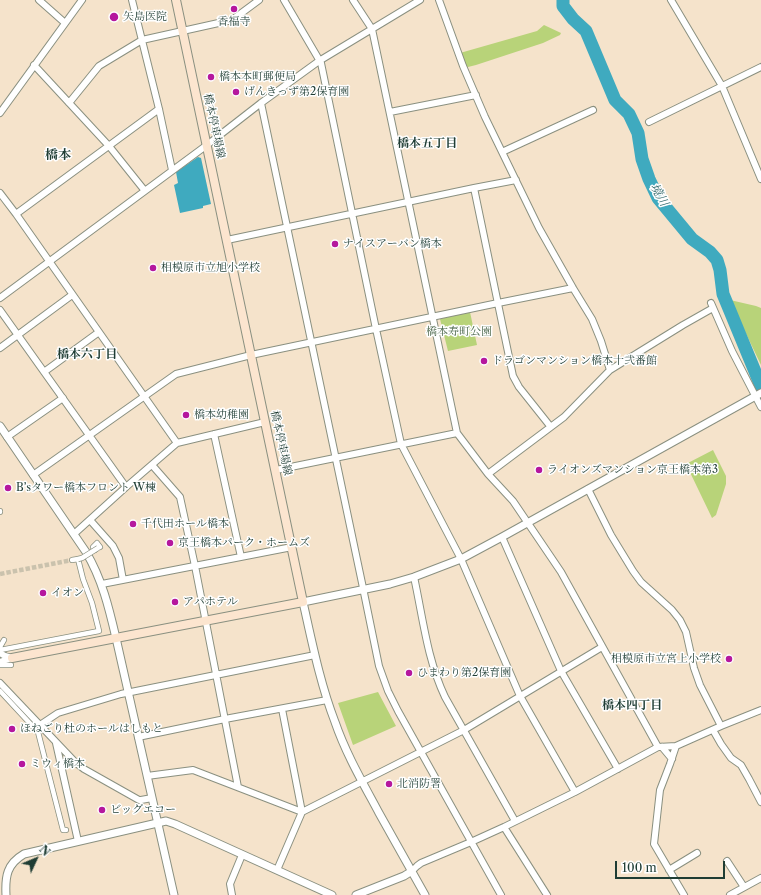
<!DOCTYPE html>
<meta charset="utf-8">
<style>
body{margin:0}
#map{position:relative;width:761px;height:895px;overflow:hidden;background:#f5e3cb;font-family:"Libre Caslon Text",serif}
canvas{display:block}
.north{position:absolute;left:16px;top:839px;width:40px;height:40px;-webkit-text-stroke:3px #fff;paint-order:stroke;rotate:46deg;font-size:11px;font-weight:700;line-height:16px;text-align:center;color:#1f3d34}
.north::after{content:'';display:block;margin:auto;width:14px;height:18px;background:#1f3d34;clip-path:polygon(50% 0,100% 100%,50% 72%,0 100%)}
.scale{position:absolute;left:615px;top:861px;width:110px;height:18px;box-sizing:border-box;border:2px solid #1f3d34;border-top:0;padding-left:5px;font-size:12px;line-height:14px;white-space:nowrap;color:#1f3d34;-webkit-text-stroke:3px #fff;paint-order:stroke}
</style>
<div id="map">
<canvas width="761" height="895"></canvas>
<div class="north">N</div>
<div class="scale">100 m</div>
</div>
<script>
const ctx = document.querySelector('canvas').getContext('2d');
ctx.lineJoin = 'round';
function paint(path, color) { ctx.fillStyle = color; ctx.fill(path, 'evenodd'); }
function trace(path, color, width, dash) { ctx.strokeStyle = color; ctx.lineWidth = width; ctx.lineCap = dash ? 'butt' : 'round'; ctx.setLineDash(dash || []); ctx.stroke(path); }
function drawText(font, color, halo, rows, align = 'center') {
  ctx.font = font + ' "Libre Caslon Text","Noto Serif JP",serif'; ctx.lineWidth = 3; ctx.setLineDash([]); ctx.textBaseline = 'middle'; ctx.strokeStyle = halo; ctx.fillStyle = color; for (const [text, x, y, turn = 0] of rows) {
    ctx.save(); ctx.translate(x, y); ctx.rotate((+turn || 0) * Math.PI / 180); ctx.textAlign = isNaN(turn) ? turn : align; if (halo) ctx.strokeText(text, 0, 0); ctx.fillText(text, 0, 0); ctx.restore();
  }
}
paint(new Path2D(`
 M544,25L561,33L560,35L543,43L476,65L468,67L465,66L460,53L537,31Z
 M730,300L756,306L761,308V365Z
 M470,312L477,345L448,351L440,319Z
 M713,450L726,476V484L716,515L712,518L686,464Z
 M378,692L396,726L353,745L338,703Z`), '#b8d379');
paint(new Path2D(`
 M198,157L201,158L211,204L203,206V208L180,213L174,185L178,183L176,172Z`), '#3faabf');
trace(new Path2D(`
 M563,0V6L573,19L586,31L615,100L629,114L638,133L642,159L649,179L658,198L692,239L710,252L717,260L720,270L723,294L761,386`), '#3faabf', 13);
trace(new Path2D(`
 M0,574L72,560`), '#cac2ad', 4.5, [4.5, 2]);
const pedestrian = new Path2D(`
 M0,511V512
 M95,550L93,547L97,543L100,547
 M0,647L4,640
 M0,650L99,631L92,603L83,579L78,559L72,560
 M0,665H11
 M0,691L38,732L63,830H66`);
const minor = new Path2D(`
 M39,0L65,23
 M132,0L159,109L172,170
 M284,0L321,63L376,329L401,444L461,559L520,696L575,792
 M353,0L372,29L457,433L488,474L513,501L561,572L658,747
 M439,0L463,66L485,117L539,228L573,288L592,319L601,341L610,370
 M671,0L722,86L761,179
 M34,65L109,146L145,191
 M69,103L99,66L142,40L232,20L259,0
 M261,103L362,583L379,666L388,691L398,711L501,895
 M390,112L476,95
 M0,113L82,0
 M649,122L761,67
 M502,152L593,110
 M474,188L513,376L519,387L550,426
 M0,193L16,214L177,443
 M16,214L159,109
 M227,240L474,188L516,180
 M0,298L207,145L261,103L319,61L420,0
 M711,303L732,351L761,407
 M0,310L126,487
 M0,348L72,295
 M44,372L99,332
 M214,434L241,557
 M7,437L63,398
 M152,465L180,497L195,566L238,787
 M276,470L457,433
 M488,474L564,417L610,370L683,325L713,308
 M33,475L176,374L251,355L498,303L573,288
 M588,489L611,535L633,571L641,582L672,610L680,620L686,632L694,668L700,685L721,726
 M90,520L113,546L119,558L123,580
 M74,534L126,487L177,443L265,422
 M502,537L561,671L618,769
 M414,577C423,618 427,659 445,697L515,821
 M102,584L292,547
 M0,653L5,656L12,658
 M0,662L12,658
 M0,683L75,762L84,769L139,800H141L152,798
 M40,725L58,713L121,694L315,655
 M713,730L721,744L731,758L741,765L749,779L761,802
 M138,737L225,719L327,700
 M56,743L78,841
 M676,746L670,764L660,790L654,844L684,895
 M662,747L672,759
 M147,776L193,770L302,812L464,730L602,647
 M504,827L547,895
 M727,861L744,887
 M277,870L302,812L282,709
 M669,870L697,853
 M412,871L417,866L421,863L471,842L504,827L575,792L658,747L676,746L721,726L761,710
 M232,895L230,884L242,855
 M730,895L761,878`);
const tertiary = new Path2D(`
 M0,426L86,552C102,579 109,608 116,638L174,895
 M6,895C5,876 7,864 24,854L166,821L175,824L332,895
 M356,895L404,876L412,871
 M425,895C410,868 394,840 379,813C363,783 346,754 335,722C320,683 312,642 303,602L390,584L414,577L461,559L502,537L761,393`);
const secondary = new Path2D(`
 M12,658L303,602L176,0`);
trace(pedestrian, '#8a9080', 6);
trace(minor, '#8a9080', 8);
trace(tertiary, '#8a9080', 9);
trace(secondary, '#8a9080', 10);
trace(pedestrian, '#fff', 4.5);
trace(minor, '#fff', 6);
trace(tertiary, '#fff', 7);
trace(secondary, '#fce5cf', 8);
const pedestrianBridge = new Path2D(`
 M78,559L82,558L98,548`);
trace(pedestrianBridge, '#8a9080', 6, []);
trace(pedestrianBridge, '#fff', 4.5);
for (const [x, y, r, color] of [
 [234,9,4,"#b5179e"],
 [114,17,5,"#b5179e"],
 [211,77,4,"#b5179e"],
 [236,92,4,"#b5179e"],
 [335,244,4,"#b5179e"],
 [153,268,4,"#b5179e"],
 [484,361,4,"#b5179e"],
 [186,415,4,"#b5179e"],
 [539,470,4,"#b5179e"],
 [8,488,4,"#b5179e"],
 [133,524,4,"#b5179e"],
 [170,543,4,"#b5179e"],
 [43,593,4,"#b5179e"],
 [175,602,4,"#b5179e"],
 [729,659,4,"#b5179e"],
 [409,673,4,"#b5179e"],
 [12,729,4,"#b5179e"],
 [22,764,4,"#b5179e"],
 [389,784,4,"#b5179e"],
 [102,810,4,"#b5179e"]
]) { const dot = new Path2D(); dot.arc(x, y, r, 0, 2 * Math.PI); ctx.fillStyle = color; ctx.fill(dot); trace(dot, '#fff', 1.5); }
drawText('11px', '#1f3d34', '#fff', [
 ["矢島医院",123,17],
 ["香福寺",234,22,"center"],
 ["橋本本町郵便局",219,77],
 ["げんきっず第2保育園",244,92],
 ["ナイスアーバン橋本",343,244],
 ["相模原市立旭小学校",161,268],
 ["ドラゴンマンション橋本十弐番館",492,361],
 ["橋本幼稚園",194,415],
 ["ライオンズマンション京王橋本第3",547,470],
 ["B’sタワー橋本フロント W棟",16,488],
 ["千代田ホール橋本",141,524],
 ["京王橋本パーク・ホームズ",178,543],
 ["イオン",51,593],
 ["アパホテル",183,602],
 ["相模原市立宮上小学校",721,659,"right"],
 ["ひまわり第2保育園",417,673],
 ["ほねごり杜のホールはしもと",20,729],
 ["ミウィ橋本",30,764],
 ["北消防署",397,784],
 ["ビッグエコー",110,810]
], 'left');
drawText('11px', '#1f3d34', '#fff', [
 ["橋本停車場線",214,126,78],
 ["橋本停車場線",281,443,78]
]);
drawText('11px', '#456245', '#fff', [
 ["橋本寿町公園",459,332]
]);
drawText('bold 12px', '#1f3d34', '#fff', [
 ["橋本五丁目",427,144],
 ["橋本六丁目",87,355],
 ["橋本四丁目",632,706]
]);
drawText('italic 12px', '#2a6365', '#fff', [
 ["境川",659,195,60]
]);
drawText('bold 13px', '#1f3d34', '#fff', [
 ["橋本",58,155]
]);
</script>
